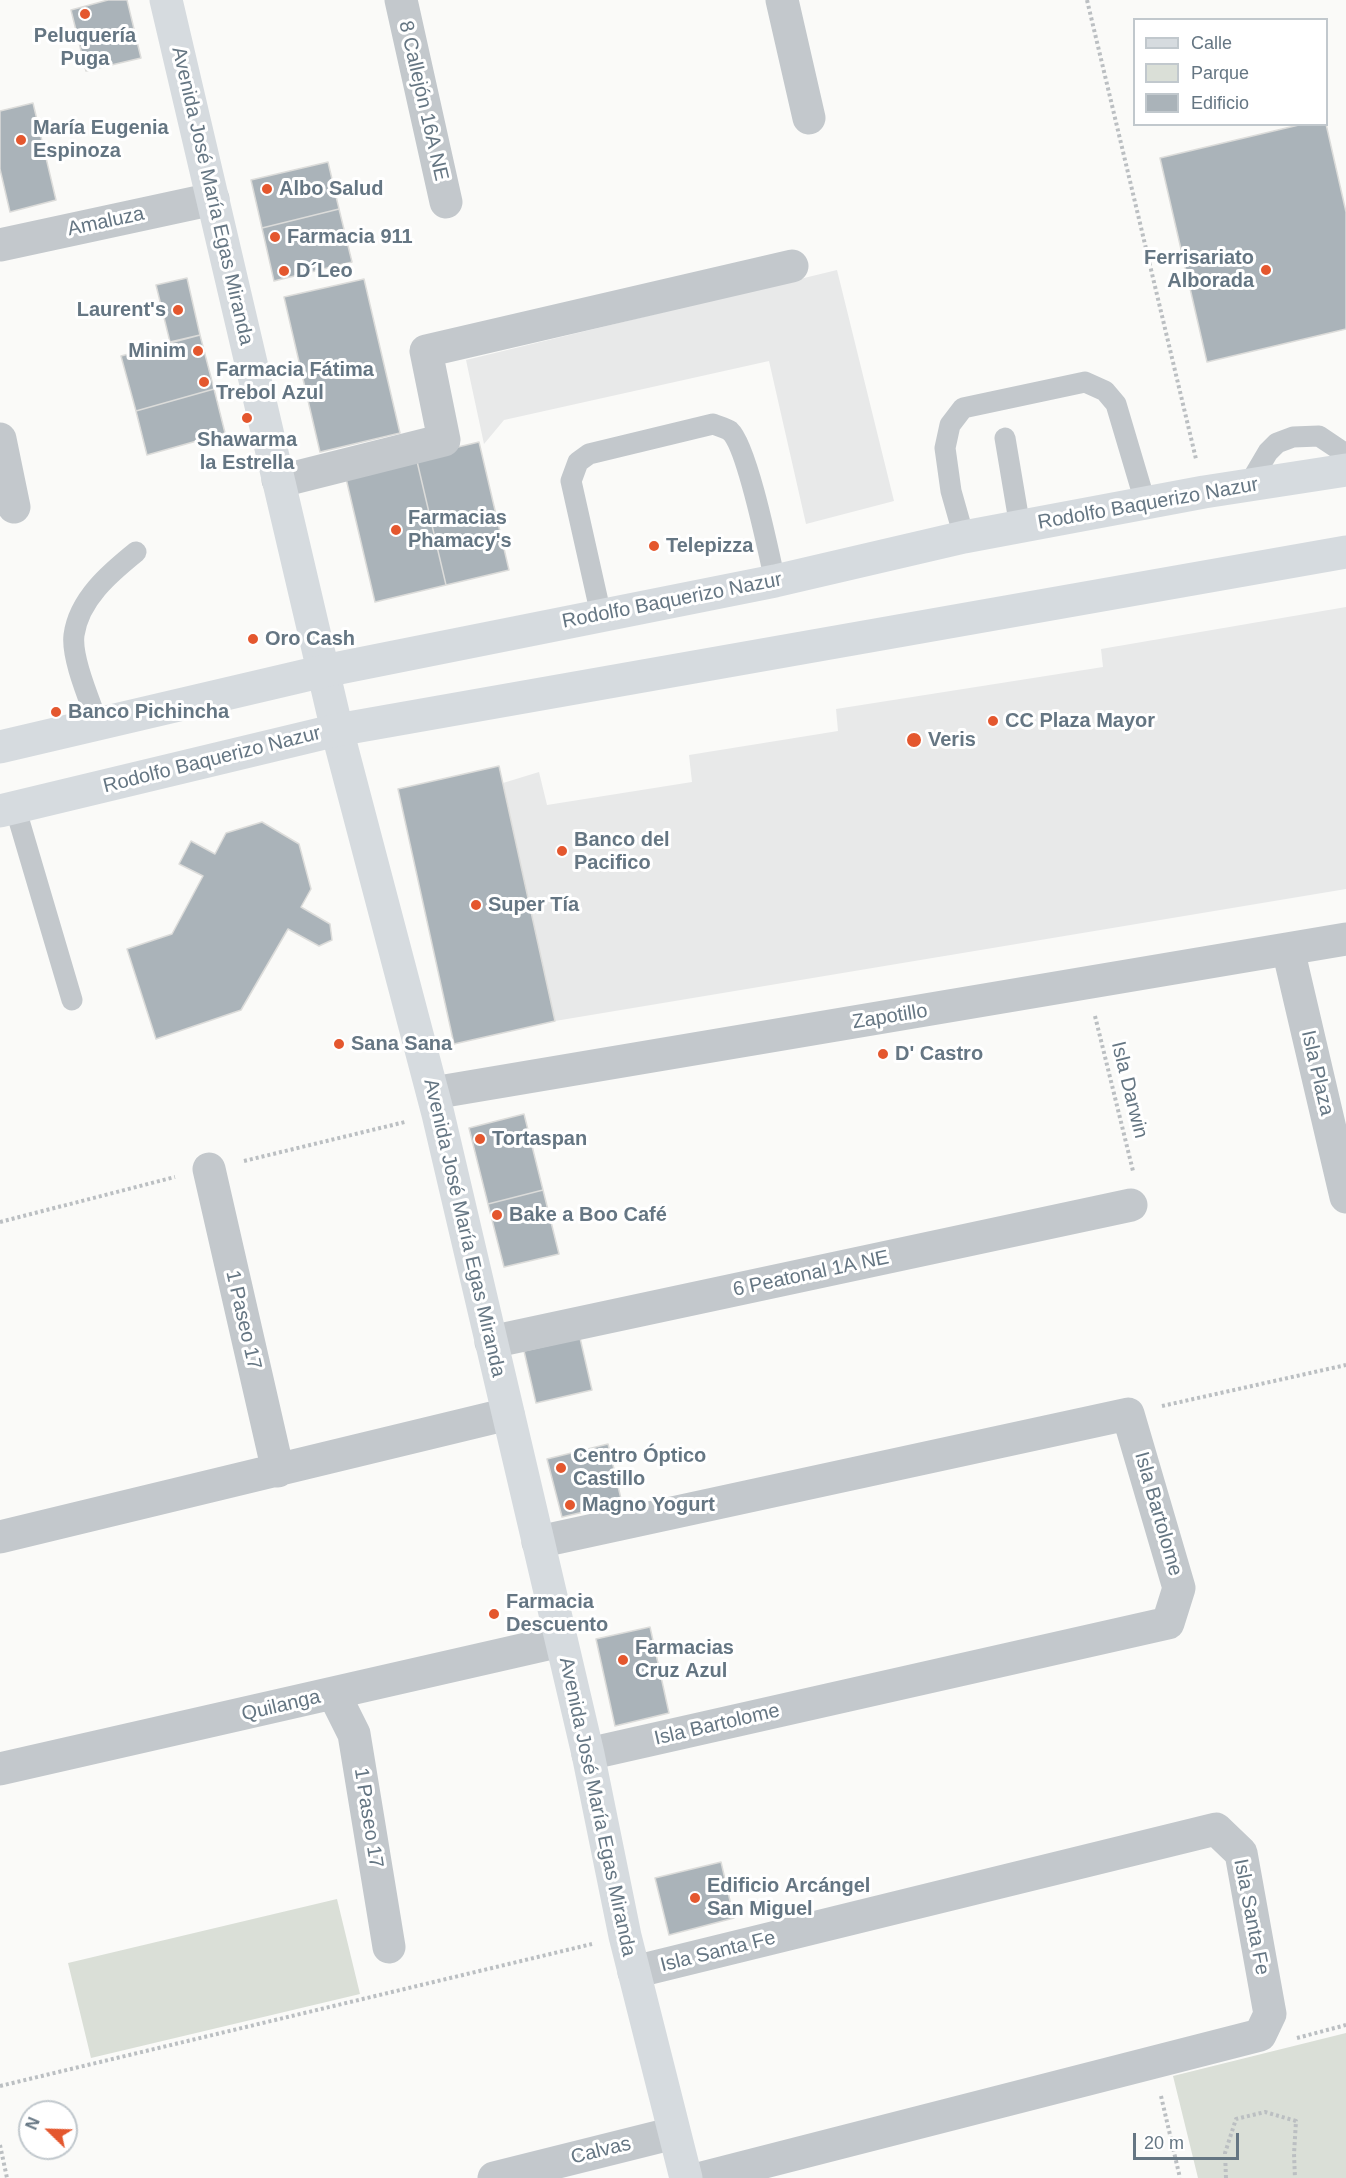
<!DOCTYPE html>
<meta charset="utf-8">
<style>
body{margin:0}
#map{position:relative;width:1346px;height:2178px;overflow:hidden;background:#fafaf8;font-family:Helvetica,sans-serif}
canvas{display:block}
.legend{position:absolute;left:1133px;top:18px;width:195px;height:108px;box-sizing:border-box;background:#fff;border:2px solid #c1c8cd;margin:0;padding:8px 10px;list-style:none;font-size:18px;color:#657683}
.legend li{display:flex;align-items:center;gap:12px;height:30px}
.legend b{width:30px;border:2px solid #c1c8cd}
.north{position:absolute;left:18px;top:2100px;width:60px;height:60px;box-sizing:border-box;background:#fff;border:2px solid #c1c8cd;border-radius:50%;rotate:293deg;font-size:16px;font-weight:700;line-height:24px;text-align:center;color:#657683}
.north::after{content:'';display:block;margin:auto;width:21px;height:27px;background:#e4572e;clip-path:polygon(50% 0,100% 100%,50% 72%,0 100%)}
.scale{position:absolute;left:1133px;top:2133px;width:106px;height:27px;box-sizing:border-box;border:3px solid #657683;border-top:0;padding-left:8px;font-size:18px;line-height:21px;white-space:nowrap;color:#657683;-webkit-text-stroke:4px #fff;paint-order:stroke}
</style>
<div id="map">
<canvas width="1346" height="2178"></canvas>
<ul class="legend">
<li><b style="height:8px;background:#d6dbdf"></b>Calle</li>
<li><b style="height:16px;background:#dadfd7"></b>Parque</li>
<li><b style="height:16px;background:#aab3b9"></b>Edificio</li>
</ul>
<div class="north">N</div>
<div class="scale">20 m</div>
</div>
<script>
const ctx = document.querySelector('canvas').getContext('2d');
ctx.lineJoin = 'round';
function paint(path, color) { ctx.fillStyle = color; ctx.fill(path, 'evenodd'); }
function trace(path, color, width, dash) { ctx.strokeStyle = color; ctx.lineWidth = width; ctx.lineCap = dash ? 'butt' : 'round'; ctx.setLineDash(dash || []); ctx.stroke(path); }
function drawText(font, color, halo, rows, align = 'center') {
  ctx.font = font + ' Helvetica,sans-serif'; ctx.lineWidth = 6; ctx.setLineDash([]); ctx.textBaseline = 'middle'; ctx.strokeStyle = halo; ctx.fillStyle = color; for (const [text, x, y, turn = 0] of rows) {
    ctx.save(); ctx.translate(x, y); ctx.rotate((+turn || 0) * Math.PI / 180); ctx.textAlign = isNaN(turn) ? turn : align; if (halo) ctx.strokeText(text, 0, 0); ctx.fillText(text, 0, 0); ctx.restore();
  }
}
paint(new Path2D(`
 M837,270L894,501L806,524L769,361L504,420L484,444L466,360Z
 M1346,607V889L555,1021L503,783L539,772L547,805L692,782L689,755L838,731L836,709L1103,667L1101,649Z`), '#e8e9e9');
paint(new Path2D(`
 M337,1899L360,1994L91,2058L68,1963Z
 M1346,2033V2178H1198L1173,2076Z`), '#dadfd7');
const building = new Path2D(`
 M108,0H127L141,58L86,71L71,10Z
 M33,103L56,200L10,212L0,169V111Z
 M1303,124H1326L1346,212V329L1207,362L1160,158Z
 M328,162L339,209L262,228L251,180Z
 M339,209L352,262L274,281L262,228Z
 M187,278L200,335L170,342L156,285Z
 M364,279L400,433L320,452L284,297Z
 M200,335L214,389L136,411L121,356Z
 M214,389L225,433L147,455L136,411Z
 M479,442L509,570L446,585L416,457Z
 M416,457L446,585L375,602L345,474Z
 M499,766L555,1021L454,1044L398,789Z
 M262,822L299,844L311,889L301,907L330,924L332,940L319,946L288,929L241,1010L156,1039L127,949L172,934L203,876L179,864L191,841L215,854L226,833Z
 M524,1114L543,1190L488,1204L469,1128Z
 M543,1190L559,1254L504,1267L488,1204Z
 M580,1338L592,1390L536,1403L524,1351Z
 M608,1444L622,1503L562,1517L547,1459Z
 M650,1627L669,1713L615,1726L596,1639Z
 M721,1862L734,1918L669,1935L655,1878Z`);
paint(building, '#aab3b9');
trace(building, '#dcdcda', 1.5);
trace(new Path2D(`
 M1087,0L1196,459
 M1095,1016L1133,1171
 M244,1161L405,1122
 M0,1222L175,1177
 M1162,1406L1346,1365
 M1297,2038L1346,2025
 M0,2086L592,1944
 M1161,2096L1180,2178
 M0,2145L7,2178
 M1226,2178L1225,2153L1236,2119L1265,2112L1296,2121L1294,2154L1295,2178`), '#bbbfc2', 4, [3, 3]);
trace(new Path2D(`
 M1005,438L1020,527
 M1248,486L1268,452L1277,443L1293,437L1319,436L1346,454
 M964,537L951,491L945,448L950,425L963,408L1085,382L1105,391L1116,404L1146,505
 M601,615L571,481L578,462L589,454L713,424C718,426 726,428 730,431C747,446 769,554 775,581
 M98,724C90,701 71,658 74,635C79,599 110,573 136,552
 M15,807L72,1000`), '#c3c8cc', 21);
trace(new Path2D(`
 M401,0L446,202
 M782,0L809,118
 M0,245L213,199
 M0,439L14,507
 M278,480L293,478L444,440L426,351L792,266
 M1288,949L1346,1197
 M433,1093L1346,939
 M209,1169L278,1471
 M491,1342L1131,1205
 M0,1537L508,1414
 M538,1542L1128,1414L1179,1588L1168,1623L588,1754
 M334,1694L354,1734L389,1947
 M0,1769L561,1641
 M634,1972L1216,1829L1241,1853L1270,2014L1260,2035L702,2178
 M494,2178L674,2133`), '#c3c8cc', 33);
trace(new Path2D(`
 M166,0L337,730L438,1114L588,1754L625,1936L686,2178`), '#d6dbdf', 33);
trace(new Path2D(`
 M0,747L324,671L775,581L964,537L1204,492L1346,470
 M0,811L337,730L1346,552`), '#d6dbdf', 33);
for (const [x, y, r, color] of [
 [85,14,6,"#e4572e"],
 [21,140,6,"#e4572e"],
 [267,189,6,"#e4572e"],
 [275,237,6,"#e4572e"],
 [1266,270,6,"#e4572e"],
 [284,271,6,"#e4572e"],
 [178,310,6,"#e4572e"],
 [198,351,6,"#e4572e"],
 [204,382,6,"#e4572e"],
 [247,418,6,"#e4572e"],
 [396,530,6,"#e4572e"],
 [654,546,6,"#e4572e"],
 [253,639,6,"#e4572e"],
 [56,712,6,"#e4572e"],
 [993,721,6,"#e4572e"],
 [914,740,8,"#e4572e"],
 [562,851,6,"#e4572e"],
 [476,905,6,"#e4572e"],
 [339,1044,6,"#e4572e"],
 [883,1054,6,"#e4572e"],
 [480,1139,6,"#e4572e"],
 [497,1215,6,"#e4572e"],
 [561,1468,6,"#e4572e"],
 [570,1505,6,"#e4572e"],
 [494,1614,6,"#e4572e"],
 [623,1660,6,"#e4572e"],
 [695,1898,6,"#e4572e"]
]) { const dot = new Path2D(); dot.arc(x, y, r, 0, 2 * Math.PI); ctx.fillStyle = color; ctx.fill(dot); trace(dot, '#fff', 2); }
drawText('bold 20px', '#657683', '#fff', [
 ["Peluquería",85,36,"center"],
 ["Puga",85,59,"center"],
 ["María Eugenia",33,128],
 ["Espinoza",33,151],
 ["Albo Salud",279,189],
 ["Farmacia 911",287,237],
 ["Ferrisariato",1254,258,"right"],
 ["Alborada",1254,281,"right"],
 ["D´Leo",296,271],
 ["Laurent's",166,310,"right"],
 ["Minim",186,351,"right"],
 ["Farmacia Fátima",216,370],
 ["Trebol Azul",216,393],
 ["Shawarma",247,440,"center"],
 ["la Estrella",247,463,"center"],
 ["Farmacias",408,518],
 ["Phamacy's",408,541],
 ["Telepizza",666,546],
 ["Oro Cash",265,639],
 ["Banco Pichincha",68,712],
 ["CC Plaza Mayor",1005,721],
 ["Veris",928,740],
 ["Banco del",574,840],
 ["Pacifico",574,863],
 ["Super Tía",488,905],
 ["Sana Sana",351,1044],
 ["D' Castro",895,1054],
 ["Tortaspan",492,1139],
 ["Bake a Boo Café",509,1215],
 ["Centro Óptico",573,1456],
 ["Castillo",573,1479],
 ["Magno Yogurt",582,1505],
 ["Farmacia",506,1602],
 ["Descuento",506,1625],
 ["Farmacias",635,1648],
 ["Cruz Azul",635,1671],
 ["Edificio Arcángel",707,1886],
 ["San Miguel",707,1909]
], 'left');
drawText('20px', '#657683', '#fff', [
 ["8 Callejón 16A NE",423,101,77],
 ["Avenida José María Egas Miranda",212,196,77],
 ["Amaluza",106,222,-12],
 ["Rodolfo Baquerizo Nazur",1148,504,-10],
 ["Rodolfo Baquerizo Nazur",672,601,-11],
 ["Rodolfo Baquerizo Nazur",212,760,-14],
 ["Zapotillo",890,1017,-9],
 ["Isla Plaza",1317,1073,77],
 ["Isla Darwin",1129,1090,76],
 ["Avenida José María Egas Miranda",464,1228,77],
 ["6 Peatonal 1A NE",811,1274,-12],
 ["1 Paseo 17",243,1320,77],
 ["Isla Bartolome",1158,1514,74],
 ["Quilanga",281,1706,-13],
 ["Isla Bartolome",717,1725,-13],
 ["Avenida José María Egas Miranda",597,1807,78],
 ["1 Paseo 17",368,1818,81],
 ["Isla Santa Fe",1251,1917,79],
 ["Isla Santa Fe",718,1952,-14],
 ["Calvas",601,2151,-14]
]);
</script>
